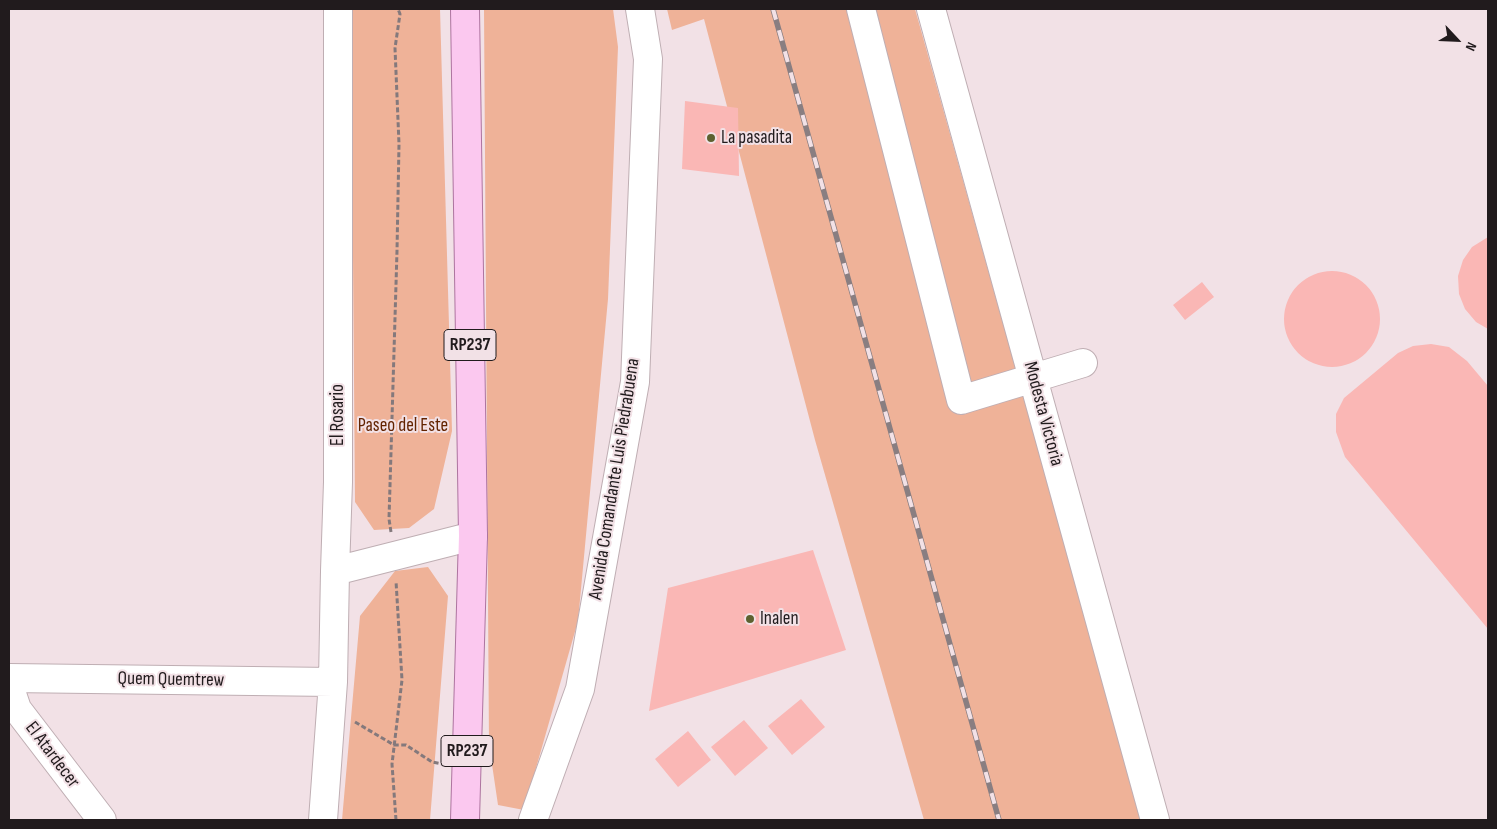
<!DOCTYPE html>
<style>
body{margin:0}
#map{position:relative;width:1497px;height:829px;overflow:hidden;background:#f2e1e6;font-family:"Sofia Sans Condensed",sans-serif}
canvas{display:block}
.frame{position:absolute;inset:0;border:10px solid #211b1d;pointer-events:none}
.north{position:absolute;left:1432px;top:15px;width:50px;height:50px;-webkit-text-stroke:4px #f2e1e6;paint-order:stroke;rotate:115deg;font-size:14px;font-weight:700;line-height:20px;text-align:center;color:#211b1d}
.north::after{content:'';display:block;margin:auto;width:18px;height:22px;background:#211b1d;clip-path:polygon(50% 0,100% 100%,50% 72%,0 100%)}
</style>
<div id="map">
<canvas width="1497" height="829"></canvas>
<div class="frame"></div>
<div class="north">N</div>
</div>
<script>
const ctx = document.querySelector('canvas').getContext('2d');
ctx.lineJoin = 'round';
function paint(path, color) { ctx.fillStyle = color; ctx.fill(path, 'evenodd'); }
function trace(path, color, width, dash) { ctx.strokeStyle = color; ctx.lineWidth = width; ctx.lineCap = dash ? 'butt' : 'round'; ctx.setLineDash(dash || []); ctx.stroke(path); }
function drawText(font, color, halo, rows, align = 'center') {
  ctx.font = font + ' "Sofia Sans Condensed",sans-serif'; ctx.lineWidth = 4; ctx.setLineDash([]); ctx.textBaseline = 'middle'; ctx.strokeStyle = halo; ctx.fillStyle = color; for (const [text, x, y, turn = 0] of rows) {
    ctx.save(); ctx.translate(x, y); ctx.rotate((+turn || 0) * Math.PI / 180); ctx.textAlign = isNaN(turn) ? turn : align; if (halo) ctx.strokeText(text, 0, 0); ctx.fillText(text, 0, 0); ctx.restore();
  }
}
paint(new Path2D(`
 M351,9H440L452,431L434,509L409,528L374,530L355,502Z
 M484,9H613L618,47L608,299L578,621L524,810L498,805L489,744Z
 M667,9H915L1142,820H924L815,440L704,19L672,30Z
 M428,567L448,596L430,820H342L360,616L395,571Z`), '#efb298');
paint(new Path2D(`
 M685,101L738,108L739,176L682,169Z
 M1488,237V329L1476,322L1465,309L1459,294L1458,276L1463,260L1472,247Z
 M1284 319a48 48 0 1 1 96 0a48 48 0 1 1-96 0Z
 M1202,282L1214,297L1185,320L1173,305Z
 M1431,344L1449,347L1467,361L1488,386V629L1345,457L1336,432V414L1344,398L1398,353L1413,346Z
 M813,550L846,650L649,711L668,588Z
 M801,699L825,727L792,755L768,726Z
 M744,720L768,748L735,776L711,747Z
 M688,731L711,760L678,787L655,759Z`), '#fab7b5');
const minor = new Path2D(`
 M861,9L961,400L1083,363
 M931,9L1155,820
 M335,571L473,536
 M9,678L333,682
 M9,685L17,709L102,820
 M323,820L333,682L335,571L338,482V9
 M533,820L580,689L635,382L648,59L640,9`);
const major = new Path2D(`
 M465,9L473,536L465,820`);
trace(minor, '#bfaeb3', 30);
trace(major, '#ad749f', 30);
trace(new Path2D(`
 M391,532L389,519L397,251L399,144L395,48L400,14L398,9
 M355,722L394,745H406L432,762L442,764
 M396,820L392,764L402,680L396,581`), '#84797c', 3, [5, 2.5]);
trace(minor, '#fff', 28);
trace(major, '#fbc8ef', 28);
const rail = new Path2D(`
 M773,9L999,820`);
trace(rail, '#897e81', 5.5);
trace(rail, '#f2e1e6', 4, [11]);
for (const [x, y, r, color] of [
 [711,138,5,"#5d612f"],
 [750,619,5,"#5d612f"]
]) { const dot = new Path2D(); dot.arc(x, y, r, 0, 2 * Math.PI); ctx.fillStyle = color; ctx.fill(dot); trace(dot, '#f2e1e6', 2); }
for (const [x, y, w] of [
 [470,345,52],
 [467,751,52]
]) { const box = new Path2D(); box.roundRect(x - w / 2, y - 15.5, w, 31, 4); ctx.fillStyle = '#f2e1e6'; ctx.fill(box); trace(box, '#211b1d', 1); }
drawText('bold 18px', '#211b1d', null, [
 ["RP237",470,345],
 ["RP237",467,751]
]);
drawText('19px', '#211b1d', '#f2e1e6', [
 ["La pasadita",721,138],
 ["Inalen",760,619]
], 'left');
drawText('19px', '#211b1d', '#f2e1e6', [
 ["Modesta Victoria",1043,414,75],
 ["El Rosario",338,415,-90],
 ["Avenida Comandante Luis Piedrabuena",615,479,-81],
 ["Quem Quemtrew",171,680,1],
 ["El Atardecer",52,755,53]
]);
drawText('19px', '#632300', '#f2e1e6', [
 ["Paseo del Este",403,426]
]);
</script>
